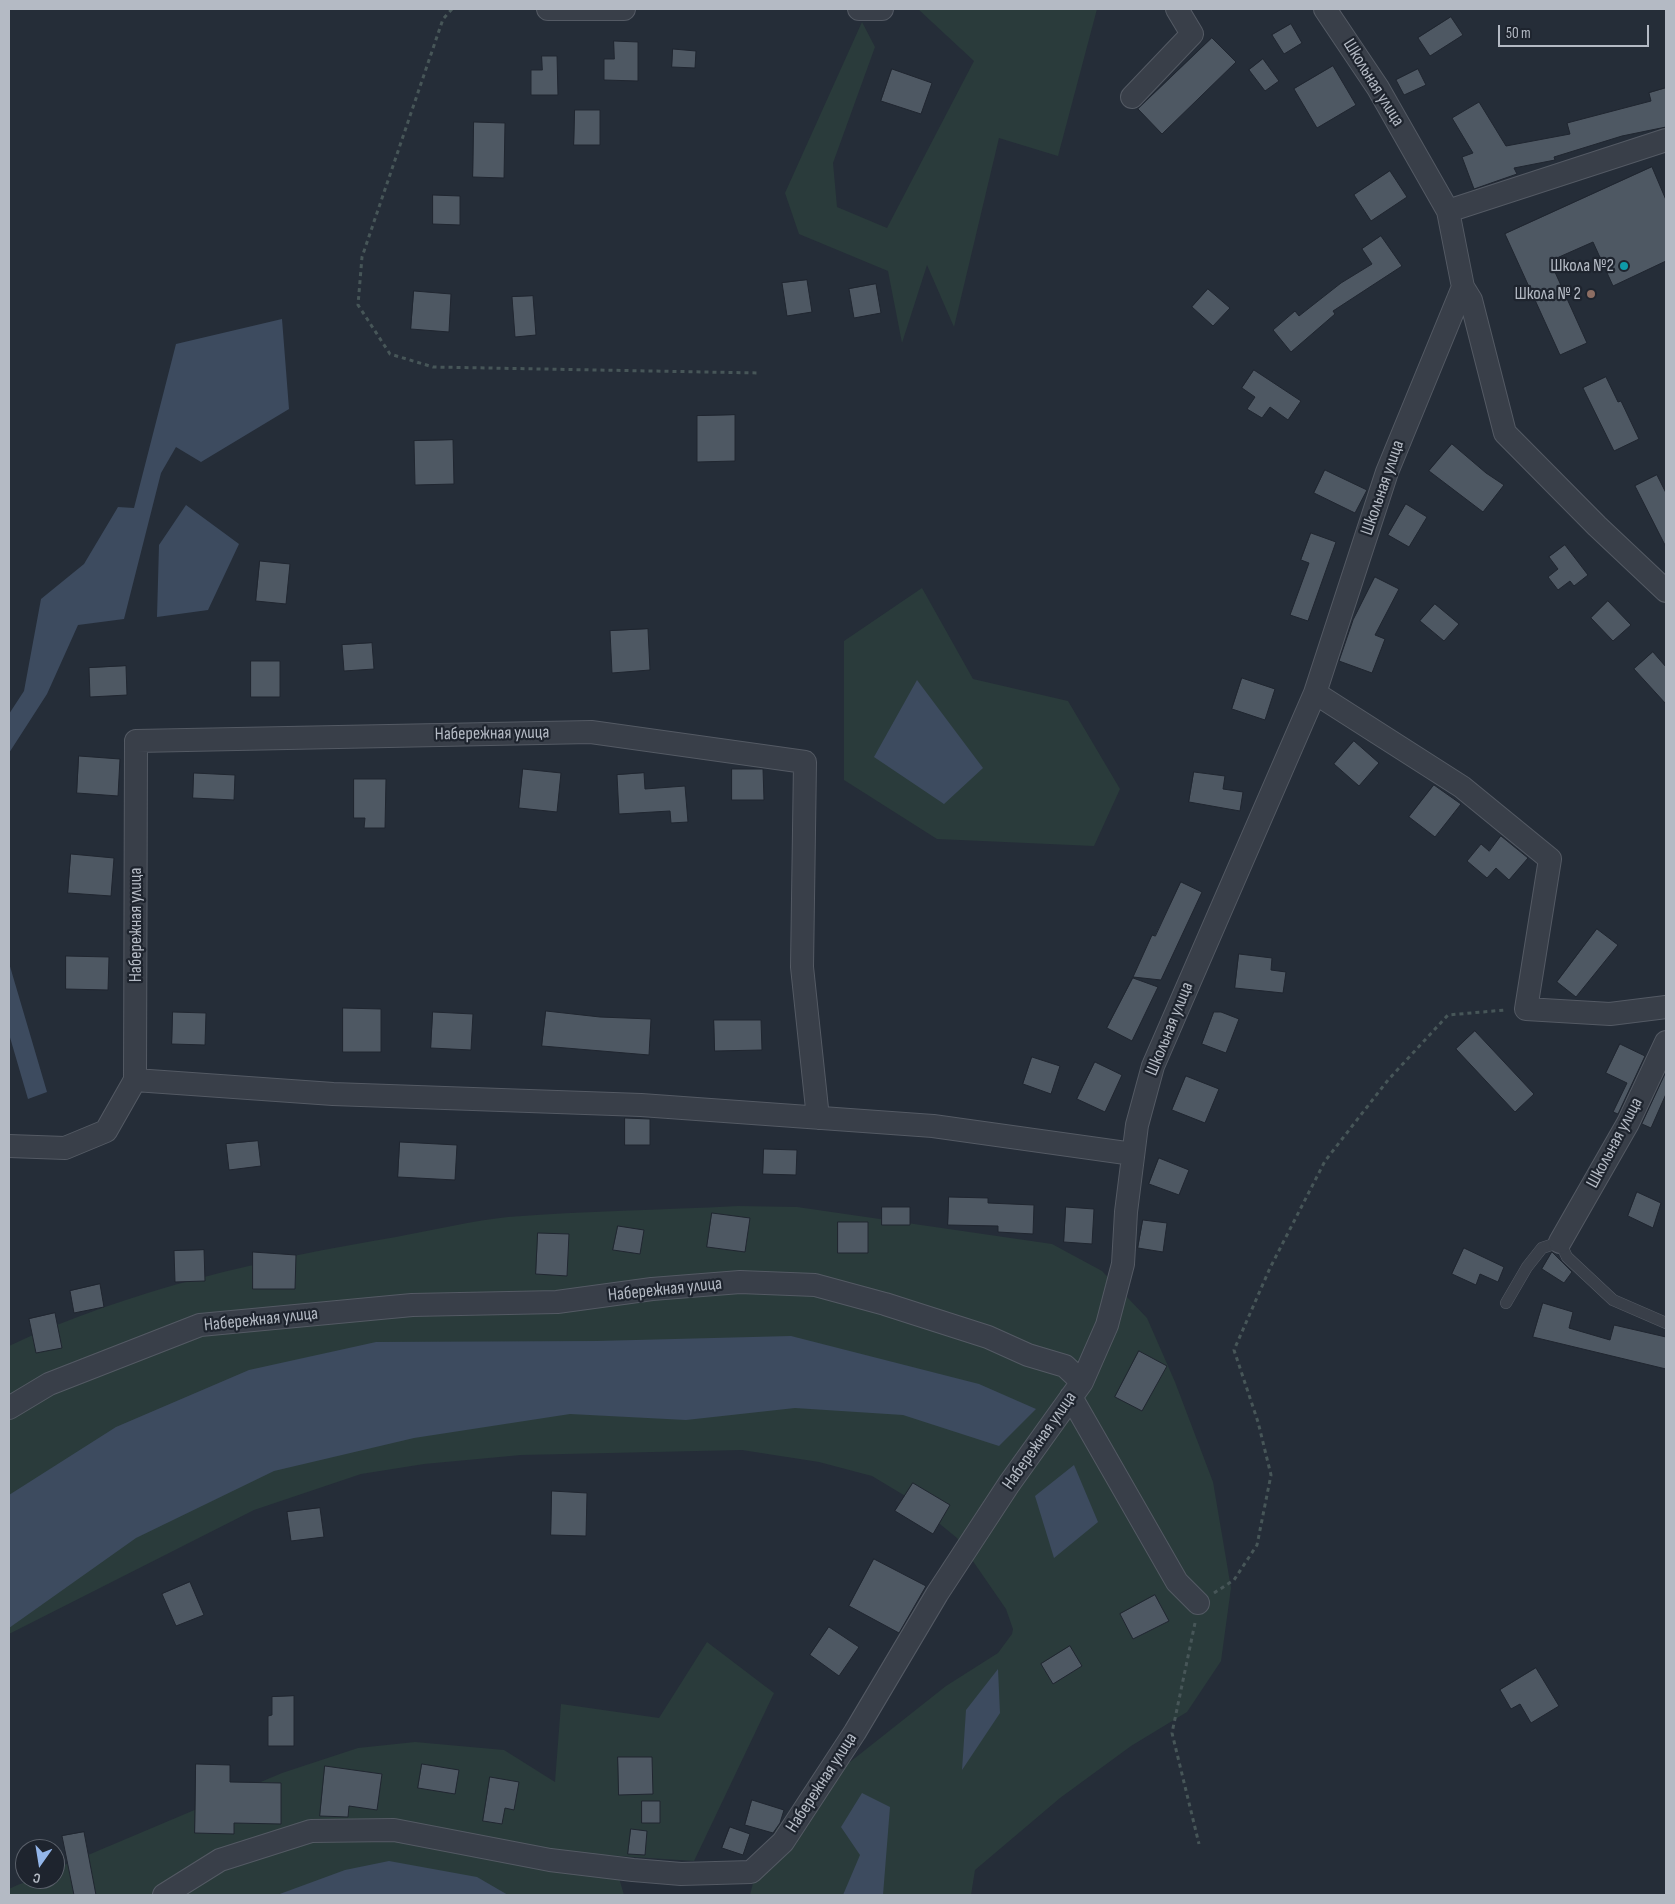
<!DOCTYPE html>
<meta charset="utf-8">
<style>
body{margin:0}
#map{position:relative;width:1675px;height:1904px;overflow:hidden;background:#252d38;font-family:"Sofia Sans Condensed",sans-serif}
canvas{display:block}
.frame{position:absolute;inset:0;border:10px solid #b4bac4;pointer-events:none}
.north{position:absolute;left:15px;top:1839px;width:50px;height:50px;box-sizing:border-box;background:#1e242e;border:1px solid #5a606a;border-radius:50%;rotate:193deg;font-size:14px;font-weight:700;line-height:20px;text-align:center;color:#b4bac4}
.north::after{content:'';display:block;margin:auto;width:18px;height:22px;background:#93b6ea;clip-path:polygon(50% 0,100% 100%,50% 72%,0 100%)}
.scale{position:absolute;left:1498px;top:25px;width:151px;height:22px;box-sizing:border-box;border:2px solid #b4bac4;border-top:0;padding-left:6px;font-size:15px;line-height:18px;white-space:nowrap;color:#b4bac4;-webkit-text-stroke:4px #1e242e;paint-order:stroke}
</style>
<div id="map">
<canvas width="1675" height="1904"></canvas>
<div class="frame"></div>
<div class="north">С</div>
<div class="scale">50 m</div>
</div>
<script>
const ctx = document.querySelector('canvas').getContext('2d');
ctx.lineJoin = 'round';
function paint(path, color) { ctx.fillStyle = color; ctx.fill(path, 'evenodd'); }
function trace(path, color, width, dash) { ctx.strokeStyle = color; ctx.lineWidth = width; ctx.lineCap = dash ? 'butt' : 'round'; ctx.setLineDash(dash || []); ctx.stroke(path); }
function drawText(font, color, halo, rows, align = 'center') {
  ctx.font = font + ' "Sofia Sans Condensed",sans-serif'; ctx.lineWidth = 4.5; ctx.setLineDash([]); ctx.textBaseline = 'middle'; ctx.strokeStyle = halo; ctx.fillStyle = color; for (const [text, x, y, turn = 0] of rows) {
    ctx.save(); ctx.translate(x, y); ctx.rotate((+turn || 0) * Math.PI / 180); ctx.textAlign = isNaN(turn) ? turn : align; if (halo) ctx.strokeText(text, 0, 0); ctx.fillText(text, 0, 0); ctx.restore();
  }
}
paint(new Path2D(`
 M918,9H1097L1058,156L999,138L954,327L927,265L902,343L888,271L799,234L785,193L862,22L875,47L833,163L837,207L887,228L974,61Z
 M922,588L973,679L1068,701L1120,789L1094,846L937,839L844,780V641Z
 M738,1206L797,1207L1052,1244L1102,1271L1147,1318L1175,1382L1213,1482L1231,1588L1221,1661L1187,1712L1131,1746L1060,1798L975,1870L971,1895H750L756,1871L777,1828L831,1777L946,1686L998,1653L1012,1634L1013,1629L1006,1609L957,1538L907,1497L872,1476L819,1462L742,1450L521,1455L424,1464L361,1474L254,1510L9,1634V1346C130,1289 265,1259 396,1237C433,1230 471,1221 508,1217C584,1211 661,1210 738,1206Z
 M707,1642L774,1693L694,1861L604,1855L619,1878L624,1895H9V1889C27,1880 35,1879 55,1879V1869L282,1773L358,1748L415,1742L504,1750L555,1782L561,1704L659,1718Z`), '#2a3b3b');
paint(new Path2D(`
 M282,319L289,409L201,462L176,447L161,473L124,619L78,625L47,694L9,753V714L24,691L41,599L84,564L118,507L134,508L176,344Z
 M186,505L239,544L208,610L157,617L159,545Z
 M917,680L983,768L944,804L874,757Z
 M9,963L47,1092L28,1099L9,1034Z
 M791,1336L979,1384L1036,1409L999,1446L903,1415L795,1408L686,1420L570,1414L414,1438L274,1471L136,1538L9,1628V1495L116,1427L249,1370L376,1342L596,1341Z
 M1074,1465L1098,1522L1054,1558L1035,1496Z
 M998,1669L1000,1713L962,1770L966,1710Z
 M862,1793L890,1807L883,1895H843L860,1855L841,1827Z
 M389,1861L477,1877L508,1895H277L345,1870Z`), '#3d4b5f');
const building = new Path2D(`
 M1451,17L1463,35L1430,56L1418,38Z
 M1291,24L1302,43L1284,54L1272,35Z
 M1212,38L1236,62L1162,134L1138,109Z
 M614,41L638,42V81L604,80V59H614Z
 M673,49L696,51L695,68L672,67Z
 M542,56H557L558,95H531V70H542Z
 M1263,59L1279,81L1265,91L1249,70Z
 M1333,66L1356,105L1317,128L1294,89Z
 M892,69L932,83L921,114L881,101Z
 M1418,69L1426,85L1404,95L1396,80Z
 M1666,88V127L1622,136L1554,157L1555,160L1514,168L1517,174L1474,189L1462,157L1473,153L1452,118L1479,102L1506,146L1570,134L1567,123L1651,101L1649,93Z
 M575,110H600V145H574Z
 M474,122L505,123L504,178L473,177Z
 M1652,167L1666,200V261L1613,286L1593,242L1550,261L1587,343L1560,355L1505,234Z
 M1390,171L1407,197L1371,221L1354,195Z
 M433,195L460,196V225L433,224Z
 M1381,236L1402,266L1333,311L1335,314L1291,352L1273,330L1295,311L1299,316L1341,283L1372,264L1362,249Z
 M807,280L812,312L787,316L782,283Z
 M876,284L881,313L854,318L849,289Z
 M1208,289L1230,308L1213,326L1192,307Z
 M414,291L451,294L449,332L411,329Z
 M533,296L536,335L515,337L512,297Z
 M1254,370L1301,401L1288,420L1270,407L1262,418L1247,409L1255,397L1242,388Z
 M1606,377L1618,402L1621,401L1639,439L1614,451L1583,388Z
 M735,415V461L697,462V416Z
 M453,440L454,484L415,485L414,441Z
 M1452,444L1486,473L1504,485L1483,512L1429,471Z
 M1325,470L1367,490L1355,513L1314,493Z
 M1657,475L1666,493V547L1635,486Z
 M1406,504L1427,517L1409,547L1388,535Z
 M1311,533L1336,542L1308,621L1290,615L1309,563L1301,560Z
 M1565,545L1588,575L1574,586L1570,581L1558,590L1548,577L1558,569L1549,557Z
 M260,561L290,564L286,604L256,601Z
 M1375,577L1399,589L1375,635L1385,639L1372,673L1339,661L1353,620Z
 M1608,601L1631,625L1613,641L1591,618Z
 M1435,604L1459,624L1444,641L1420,621Z
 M648,629L650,670L612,673L610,631Z
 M372,643L374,669L344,671L342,645Z
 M1653,652L1666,667V704L1634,669Z
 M251,661H280V697H251Z
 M126,666L127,695L90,697L89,668Z
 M1242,678L1275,689L1265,720L1232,709Z
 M1354,741L1379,763L1359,786L1334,764Z
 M79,756L120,759L118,796L77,793Z
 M523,769L561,773L557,812L519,808Z
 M732,769H763L764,800H732Z
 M1194,772L1225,776L1223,789L1243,792L1240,811L1189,802Z
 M194,773L235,775L234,800L193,798Z
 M644,773L645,789L685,786L688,822L671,823L670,811L619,814L617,775Z
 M354,779H386L385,828H364L365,818H354Z
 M1434,785L1461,804L1435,837L1409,817Z
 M1501,836L1528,858L1509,880L1496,868L1487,878L1467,861L1481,844L1489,851Z
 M71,854L114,858L111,896L68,893Z
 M1181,882L1202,892L1161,980L1133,977L1152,935L1155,936Z
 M1597,929L1618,945L1576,997L1557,982Z
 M1239,954L1272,958L1271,970L1286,972L1283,993L1235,988Z
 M66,956L109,957L108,990L66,989Z
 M1133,978L1158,987L1132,1041L1107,1028Z
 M343,1008L381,1009V1052H343Z
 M546,1011L600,1017L651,1019L649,1055L542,1046Z
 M173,1012L206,1013L205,1045L172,1044Z
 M433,1012L473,1014L471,1050L431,1048Z
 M1214,1012H1221L1239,1019L1226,1053L1202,1044Z
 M714,1020H761L762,1050L715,1051Z
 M1475,1031L1534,1094L1515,1112L1456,1049Z
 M1620,1044L1645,1056L1618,1114L1613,1112L1627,1083L1606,1073Z
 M1032,1057L1060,1066L1051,1094L1023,1084Z
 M1095,1062L1122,1075L1105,1112L1077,1099Z
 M1666,1072V1094L1651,1128L1642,1124Z
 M1186,1076L1219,1089L1205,1123L1172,1110Z
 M625,1118L650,1119V1145H625Z
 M258,1141L261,1166L229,1170L226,1144Z
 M400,1142L457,1145L455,1180L398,1177Z
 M764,1149L797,1150L796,1175L763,1174Z
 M1159,1158L1189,1170L1179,1195L1149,1184Z
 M1637,1192L1661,1203L1653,1228L1628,1216Z
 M949,1197L988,1198V1203L1034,1205L1033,1234L998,1232V1226L948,1225Z
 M882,1207H910V1225H882Z
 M1066,1207L1094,1209L1092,1244L1064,1242Z
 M712,1213L750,1218L745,1252L707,1247Z
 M1143,1220L1167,1223L1163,1252L1138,1248Z
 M838,1222H868V1253H838Z
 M618,1226L644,1230L640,1254L613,1250Z
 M538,1233L569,1234L567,1276L536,1274Z
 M1464,1248L1504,1267L1498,1282L1480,1274L1476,1285L1452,1274Z
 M204,1250L205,1281L175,1282L174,1251Z
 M253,1252L296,1255L295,1289H253Z
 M1552,1252L1572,1272L1564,1283L1542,1269Z
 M100,1284L104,1307L74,1313L70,1291Z
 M1543,1303L1573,1312L1569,1328L1610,1340L1614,1325L1666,1337V1369L1533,1337Z
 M55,1313L62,1348L36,1353L29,1319Z
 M1139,1351L1167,1366L1142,1411L1115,1397Z
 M913,1483L950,1505L933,1534L895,1511Z
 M552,1491L587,1493L586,1536L551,1535Z
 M320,1508L324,1537L291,1541L287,1512Z
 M874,1559L926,1586L899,1633L849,1606Z
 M190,1582L204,1615L176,1626L162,1594Z
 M1155,1595L1169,1621L1133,1639L1120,1614Z
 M829,1627L859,1647L839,1676L810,1655Z
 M1070,1646L1082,1666L1053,1684L1041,1664Z
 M1536,1668L1559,1706L1531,1723L1520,1704L1511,1709L1500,1690Z
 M294,1696V1746H268V1716L272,1715V1697Z
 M618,1757H652L653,1794L619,1795Z
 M196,1764L230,1765V1782L281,1783V1824L234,1823V1834L195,1833Z
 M422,1764L459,1770L455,1794L418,1788Z
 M325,1766L382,1774L377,1810L349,1806L348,1817L320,1816Z
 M490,1777L519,1782L514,1810L505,1808L502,1824L483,1821Z
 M752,1800L784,1810L780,1823L773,1833L745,1825Z
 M642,1801H660V1823H642Z
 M730,1827L750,1834L743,1855L722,1848Z
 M631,1829L647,1831L645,1855L628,1854Z
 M84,1832L96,1895H74L62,1836Z`);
paint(building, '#4e5863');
trace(building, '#202630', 1);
const service = new Path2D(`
 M1506,1303L1527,1267L1542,1248L1560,1242L1567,1257L1613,1300L1666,1323`);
const minor = new Path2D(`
 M548,9H624
 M859,9H882
 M1325,9L1378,88L1448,211L1463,287L1471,300L1505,433L1597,526L1666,591
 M1132,97L1192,34L1177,9
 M1448,211L1666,140
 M1315,693L1462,787L1550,859L1526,1009L1610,1014L1666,1007
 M135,1080L333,1094L641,1105L933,1126L1133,1154
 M9,1146L65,1148L106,1131L135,1080L136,741L591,732L805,762L802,967L818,1118
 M1560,1242L1628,1123L1666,1042
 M1071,1397L1177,1582L1198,1603
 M9,1408L49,1384L200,1325L412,1305L557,1302L652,1289L740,1282L815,1285L885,1304L988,1337L1028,1355L1065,1366L1082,1382
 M164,1895L220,1860L311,1831L394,1830L550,1860L633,1870L681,1874L751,1872L783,1842L855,1732L937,1594L1009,1484L1082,1382L1107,1325L1123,1264L1126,1212L1137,1125L1153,1066L1315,693L1387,472L1463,287`);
trace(service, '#545a64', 12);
trace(minor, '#545a64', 24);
trace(new Path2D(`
 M452,9L443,19L362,257L358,305L390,354L433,367L760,373
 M1214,1593L1234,1580L1257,1545L1271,1475L1258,1422L1234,1350L1270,1268L1325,1161L1388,1080L1448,1015L1505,1010
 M1195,1623L1172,1733L1199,1844`), '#475658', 3, [4, 4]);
trace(service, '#393f49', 11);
trace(minor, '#393f49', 22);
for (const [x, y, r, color] of [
 [1624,266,5,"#0f9aa8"],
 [1591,294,5,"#8d6e63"]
]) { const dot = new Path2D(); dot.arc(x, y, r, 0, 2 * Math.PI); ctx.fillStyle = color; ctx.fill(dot); trace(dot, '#1e242e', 2); }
drawText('18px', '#b4bac4', '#1e242e', [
 ["Школьная улица",1373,83,58],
 ["Школьная улица",1383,488,-71],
 ["Набережная улица",492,734,-1],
 ["Набережная улица",136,925,-90],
 ["Школьная улица",1170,1029,-68],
 ["Школьная улица",1615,1143,-62],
 ["Набережная улица",665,1290,-6],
 ["Набережная улица",261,1320,-6],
 ["Набережная улица",1040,1441,-55],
 ["Набережная улица",822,1783,-57]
]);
drawText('18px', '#b4bac4', '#1e242e', [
 ["Школа №2",1614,266],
 ["Школа № 2",1581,294]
], 'right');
</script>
